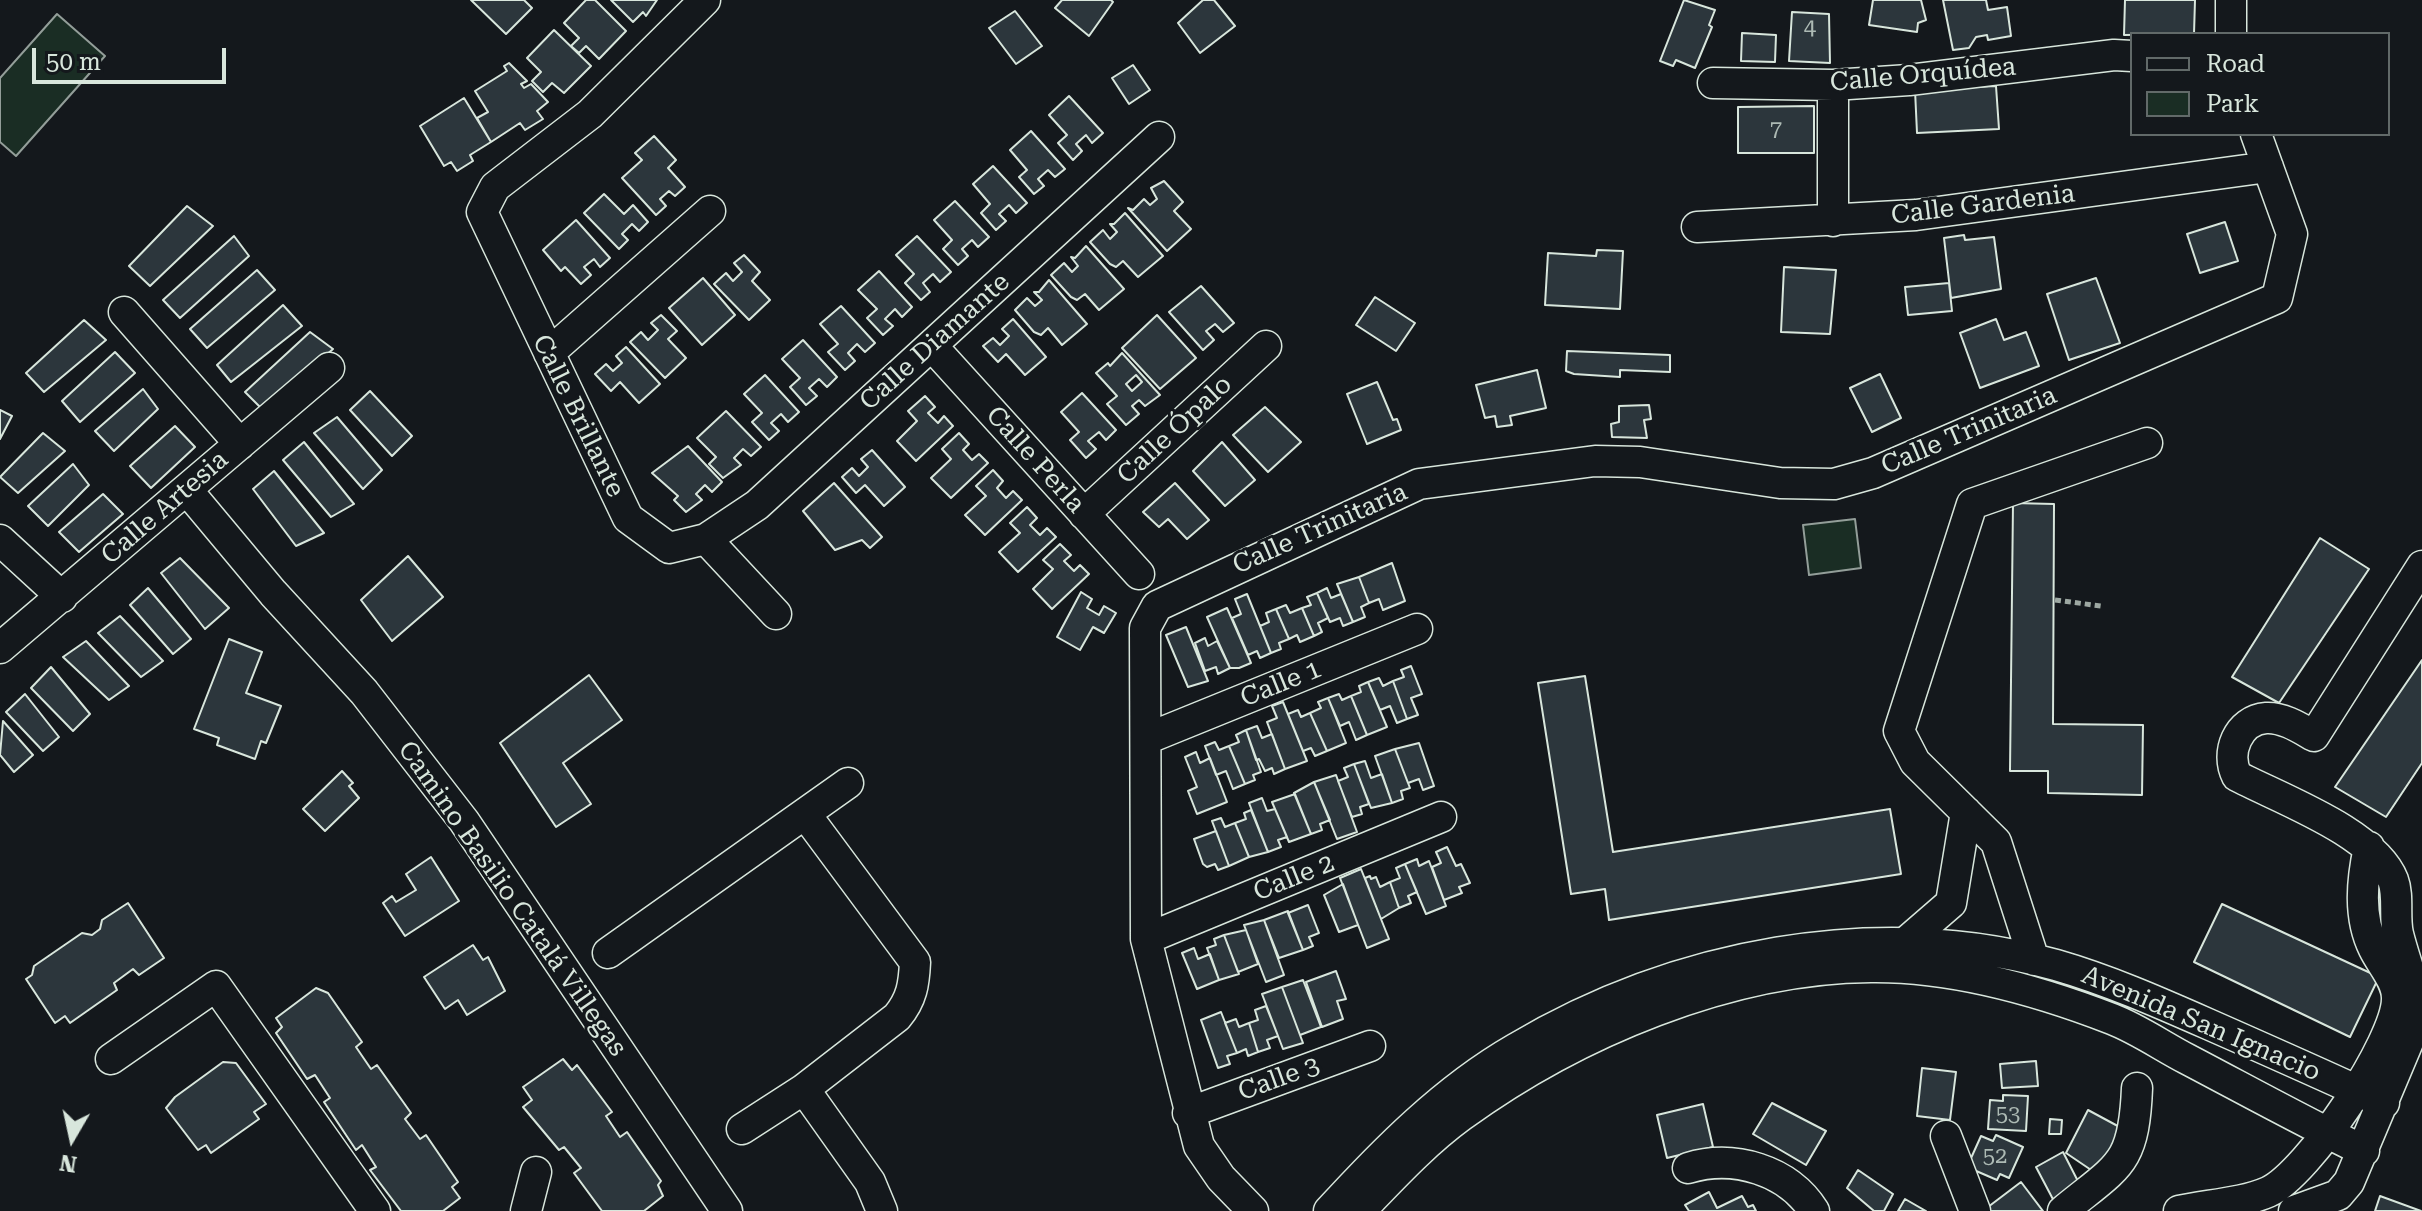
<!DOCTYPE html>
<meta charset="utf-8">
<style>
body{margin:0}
#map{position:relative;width:2422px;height:1211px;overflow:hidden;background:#14181c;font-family:"Roboto Serif",serif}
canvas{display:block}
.legend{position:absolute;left:2130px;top:32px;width:260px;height:104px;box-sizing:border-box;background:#14181c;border:2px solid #626a69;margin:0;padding:10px 14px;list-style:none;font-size:24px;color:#d8e6dc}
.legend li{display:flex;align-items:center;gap:16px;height:40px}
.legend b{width:40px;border:2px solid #626a69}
.north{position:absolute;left:32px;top:1099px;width:80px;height:80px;-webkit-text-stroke:6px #14181c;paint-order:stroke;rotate:189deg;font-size:22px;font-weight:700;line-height:32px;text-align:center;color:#d8e6dc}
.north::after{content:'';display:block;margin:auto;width:28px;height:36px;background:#d8e6dc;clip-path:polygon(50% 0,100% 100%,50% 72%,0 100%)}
.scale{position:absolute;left:32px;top:48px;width:194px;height:36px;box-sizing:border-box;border:4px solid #d8e6dc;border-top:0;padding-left:10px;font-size:24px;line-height:28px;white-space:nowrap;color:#d8e6dc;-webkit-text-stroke:6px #14181c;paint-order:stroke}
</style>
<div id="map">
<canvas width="2422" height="1211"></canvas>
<ul class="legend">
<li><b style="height:10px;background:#14181c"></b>Road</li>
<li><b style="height:22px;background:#1a2d24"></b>Park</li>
</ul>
<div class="north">N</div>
<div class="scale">50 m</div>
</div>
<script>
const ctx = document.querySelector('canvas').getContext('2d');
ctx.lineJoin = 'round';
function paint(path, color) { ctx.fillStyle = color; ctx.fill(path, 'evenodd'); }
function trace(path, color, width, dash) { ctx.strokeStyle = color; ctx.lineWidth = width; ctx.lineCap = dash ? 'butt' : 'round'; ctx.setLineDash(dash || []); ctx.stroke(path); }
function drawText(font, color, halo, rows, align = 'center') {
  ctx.font = font + ' "Roboto Serif",serif'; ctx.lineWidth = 6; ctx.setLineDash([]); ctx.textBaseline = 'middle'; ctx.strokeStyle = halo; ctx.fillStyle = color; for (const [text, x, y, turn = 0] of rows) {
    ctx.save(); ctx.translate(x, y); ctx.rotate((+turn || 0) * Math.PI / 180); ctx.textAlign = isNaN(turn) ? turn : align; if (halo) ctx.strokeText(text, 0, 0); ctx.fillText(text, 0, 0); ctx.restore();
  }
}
const green = new Path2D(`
 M57,14L105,56L16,156L0,142V78Z
 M1855,519L1861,568L1809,575L1803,525Z`);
paint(green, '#1a2d24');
trace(green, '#939e99', 2);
const building = new Path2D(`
 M471,0H524L532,8L506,34Z
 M586,0H595L626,31L599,59L586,46L579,53L571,46L579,38L564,23Z
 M611,0H657L646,16L643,12L633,22Z
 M1062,0H1111L1113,2L1089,36L1055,8Z
 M1203,0H1214L1235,26L1200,53L1178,23Z
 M1684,0L1715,10L1709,25L1712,27L1695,68L1676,60L1673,66L1660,61Z
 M1873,0H1921L1926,20L1918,23L1917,32L1869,25Z
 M1943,0H1986L1988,10L2007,7L2011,36L1988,40L1987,35L1976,37L1969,48L1953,50Z
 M2125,0H2195L2194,34L2124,35Z
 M1015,11L1042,46L1016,64L989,28Z
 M1792,12L1829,14L1830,63L1789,61Z
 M554,30L591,66L564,93L552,83L543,92L532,81L541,72L527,58Z
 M1742,33L1776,35L1775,62L1741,61Z
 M509,63L527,81L521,84L524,88L531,84L548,102L537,111L543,119L525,130L520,123L491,142L477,118L488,112L475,91L507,71L504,66Z
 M1133,65L1150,90L1129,104L1112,78Z
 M1996,86L1999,129L1917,133L1915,90Z
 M1069,96L1103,133L1092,143L1086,135L1076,144L1082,151L1073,160L1058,143L1067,135L1049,115Z
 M464,98L491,142L470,155L473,161L457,171L451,162L444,166L420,126Z
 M1814,106V153H1738V107Z
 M1031,131L1065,169L1055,177L1048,170L1038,179L1044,186L1034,194L1019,177L1027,170L1010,150Z
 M654,136L676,160L668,168L685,187L675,196L669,191L660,199L666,206L656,215L622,178L642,160L635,153Z
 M993,166L1027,203L1016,213L1009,205L999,214L1006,221L996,230L981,213L990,204L973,184Z
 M1164,181L1183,202L1174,211L1191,229L1167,251L1128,208L1133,210L1144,199L1150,205L1157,199L1151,188Z
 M604,194L624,214L633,205L648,222L639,231L632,224L622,234L628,240L619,249L584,213Z
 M955,201L989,237L978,247L972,240L962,249L968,256L958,265L943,249L952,240L934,220Z
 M187,206L213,226L150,286L129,266Z
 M1125,213L1163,256L1138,277L1123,261L1116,267L1110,264L1090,242L1103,230L1110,239L1117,232L1110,224H1114Z
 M576,220L610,258L600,267L594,259L584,267L591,275L581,284L565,267L561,271L543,250Z
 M2225,222L2238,261L2200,273L2187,234Z
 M1964,235L1965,240L1994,237L2001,289L1951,298L1944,238Z
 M234,236L249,256L180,318L163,300Z
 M917,236L951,272L940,282L933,274L923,283L930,292L921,300L905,283L914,274L896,255Z
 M1086,246L1124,289L1099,310L1085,294L1077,300L1071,297L1051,275L1064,263L1072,272L1078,266L1071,257L1075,258Z
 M1597,250L1623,251L1620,309L1545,305L1548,253L1596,256Z
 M744,255L760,272L752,281L770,300L749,320L714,284L726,273L733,281L742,272L734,263Z
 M1784,267L1836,270L1830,334L1781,332Z
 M257,270L275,290L207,348L190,329Z
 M879,271L912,307L902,317L895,309L885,319L893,326L883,335L867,318L877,309L858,290Z
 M703,278L735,315L702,345L669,308Z
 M2096,278L2120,343L2069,360L2047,294Z
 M1049,280L1087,324L1062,345L1048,328L1041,335L1034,332L1015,310L1027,298L1035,306L1042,300L1034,292H1039Z
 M1949,283L1952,311L1908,315L1905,287Z
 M1201,286L1234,323L1223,332L1215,324L1206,331L1214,340L1203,350L1169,312Z
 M1375,297L1415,323L1396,351L1356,325Z
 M283,305L302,326L231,382L217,365Z
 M841,306L875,343L865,352L857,344L848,353L855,361L845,370L828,352L838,344L820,324Z
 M661,315L677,331L668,339L686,358L665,378L630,342L641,332L648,340L658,330L651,323Z
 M1157,315L1196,358L1160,389L1122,348Z
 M1013,319L1046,357L1025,375L1006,354L998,362L983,346L993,338L1000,345L1009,336L1002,329Z
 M1996,319L2004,340L2026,332L2039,366L1980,388L1960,333Z
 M84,320L106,340L44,392L26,373Z
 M310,332L333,349L264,411L245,392Z
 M803,340L837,377L827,387L819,379L809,388L817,396L806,405L790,387L800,378L782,359Z
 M626,347L660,384L639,403L620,382L611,391L595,374L606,364L613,371L622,363L616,356Z
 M1567,351L1670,355V372L1620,370V377L1574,374L1566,371Z
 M115,352L135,373L80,422L62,401Z
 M1122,353L1160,395L1145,406L1139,400L1132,406L1139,414L1126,425L1107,404L1117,396L1096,373L1108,363L1110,366ZM1136,375L1142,382L1132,391L1126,384Z
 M1537,370L1546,408L1510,416L1512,425L1497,427L1495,416L1485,418L1476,385Z
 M1880,374L1901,418L1872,432L1850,388Z
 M765,375L799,412L788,422L781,414L771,423L779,431L769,440L752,422L762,413L744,394Z
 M1377,382L1393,420L1397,419L1401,430L1367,444L1347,394Z
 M143,389L158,409L114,451L95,431Z
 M370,391L412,436L392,456L350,410Z
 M1082,393L1116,430L1106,440L1099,432L1088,441L1096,449L1086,458L1070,440L1079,432L1061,412Z
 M925,396L935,407L928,413L938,423L944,416L953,426L916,461L897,441L917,421L908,411Z
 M1649,405L1651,419L1644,420L1647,438L1612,437L1611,424L1619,422V406Z
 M1265,407L1301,442L1268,472L1233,435Z
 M0,410L12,416L0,439Z
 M726,411L761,447L751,456L743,449L734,458L741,465L723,478L709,464L716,457L697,438Z
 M337,417L382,470L363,489L314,433Z
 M175,426L195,447L151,488L130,466Z
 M43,433L65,451L18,493L0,477Z
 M959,433L969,444L963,450L972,460L979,454L988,463L951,498L931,478L951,459L942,449Z
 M304,442L354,504L331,517L283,460Z
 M1222,442L1255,480L1225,506L1193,471Z
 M688,446L722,482L712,492L705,485L696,494L702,500L686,512L674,500L678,496L652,473Z
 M872,450L905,487L884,506L865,485L856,493L842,477L852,468L859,476L868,467L861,459Z
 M73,464L89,485L48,526L28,506Z
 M993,470L1003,481L997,488L1006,498L1013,491L1022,500L985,535L965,515L986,496L976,486Z
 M274,471L324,533L296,546L253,489Z
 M834,483L882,537L870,548L862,540L835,550L803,511Z
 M1175,483L1209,520L1187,539L1168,519L1159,527L1143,512Z
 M103,494L123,514L79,552L59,532Z
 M2013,503L2054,504L2053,724L2143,725L2142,795L2048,793V771H2010Z
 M1027,507L1037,518L1030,525L1040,535L1047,528L1056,537L1018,572L999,552L1020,533L1010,523Z
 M2320,538L2369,569L2279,703L2232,677Z
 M1060,544L1071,555L1064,561L1074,571L1080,565L1089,574L1052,609L1033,589L1053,569L1043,560Z
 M408,556L443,597L392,641L361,600Z
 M180,558L229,608L205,629L161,573Z
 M1392,563L1405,601L1383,610L1379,599L1369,603L1359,577Z
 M1359,577L1369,603L1361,607L1365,617L1353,622L1337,584Z
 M148,588L191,639L173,654L130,605Z
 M1327,588L1331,598L1341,594L1353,622L1343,626L1340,618L1330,622L1317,593Z
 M1081,592L1092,599L1087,608L1099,615L1104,606L1116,613L1104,633L1093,627L1080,650L1057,637Z
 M1317,593L1328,618L1318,623L1322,632L1314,636L1302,608L1311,605L1307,597Z
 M1247,594L1271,653L1260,658L1257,651L1248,655L1232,618L1241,614L1235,599Z
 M1286,605L1290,613L1302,608L1314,636L1300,642L1297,635L1289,639L1276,609Z
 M1227,608L1251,663L1239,668H1230L1207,617Z
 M1276,609L1289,639L1279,643L1281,649L1271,653L1260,626L1269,622L1266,613Z
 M120,616L163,661L141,677L98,633Z
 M1186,627L1208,681L1188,687L1166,635Z
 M1205,638L1208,646L1217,641L1230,668L1218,674L1216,667L1205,671L1195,643Z
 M229,639L262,652L246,693L281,706L266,743L261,741L255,759L217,745L219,738L194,729Z
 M86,641L129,686L109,700L63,657Z
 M2422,660V763L2386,817L2335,787Z
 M1411,666L1422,694L1411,698L1418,715L1407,719L1393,681L1404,677L1401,670Z
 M51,667L90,714L73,731L31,688Z
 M589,675L622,720L563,763L591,804L556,827L500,743Z
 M1585,676L1613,852L1890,809L1901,874L1609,920L1605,889L1571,894L1538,683Z
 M1379,678L1383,686L1393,681L1407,719L1397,723L1390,706L1380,710L1368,682Z
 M1368,682L1387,727L1367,735L1351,696L1361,692L1359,686Z
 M25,694L59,737L43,751L6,712Z
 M1339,694L1342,700L1351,696L1367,735L1356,740L1349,722L1340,726L1328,698Z
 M1328,698L1346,743L1327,751L1310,713L1321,708L1318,702Z
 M1283,702L1307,761L1285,769L1267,722L1277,718L1272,706Z
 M1298,710L1301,717L1310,713L1327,751L1315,756L1311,748L1303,751L1288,714Z
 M3,721L33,755L14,772L0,755Z
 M1257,726L1262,738L1272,734L1285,769L1274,774L1272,768L1265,771L1259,759L1256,760L1246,730Z
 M1246,730L1261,772L1253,775L1255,780L1245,784L1229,746L1239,742L1236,735Z
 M1215,742L1219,750L1229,746L1245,784L1233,789L1226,771L1216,775L1205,746Z
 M1419,743L1434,786L1423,790L1419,779L1408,783L1395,749Z
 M1395,749L1410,788L1401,791L1403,799L1392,803L1375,756Z
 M1196,752L1200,763L1210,758L1227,802L1197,814L1188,791L1197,787L1185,757Z
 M1365,761L1371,778L1382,774L1392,803L1371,808L1354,764Z
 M1354,764L1369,804L1360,807L1362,814L1352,817L1338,781L1348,777L1344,768Z
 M342,771L353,783L349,786L359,798L325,831L303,809Z
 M1336,775L1357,832L1337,839L1314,782Z
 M1314,782L1330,820L1320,824L1322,830L1311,834L1294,793Z
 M1295,794L1311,834L1289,842L1272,802Z
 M1262,798L1267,811L1275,809L1287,837L1278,840L1281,847L1268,852L1249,803Z
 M1251,810L1268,852L1249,857L1235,823L1246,819L1244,813Z
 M1221,818L1225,827L1235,823L1249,857L1229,866L1212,821Z
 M1216,831L1229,866L1218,870L1215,864L1207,867L1203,864L1194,839Z
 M1447,847L1456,866L1461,864L1470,883L1459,887L1462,893L1444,900L1432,867L1441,863L1436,852Z
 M431,857L459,901L405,936L383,903L392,896L396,902L416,890L406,874Z
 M1417,859L1419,866L1429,861L1446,906L1426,914L1405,864Z
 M1405,864L1417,892L1408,896L1411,903L1399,908L1390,882L1400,878L1396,868Z
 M1361,869L1389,939L1367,948L1340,878Z
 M1370,876L1371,879L1376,877L1380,887L1390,882L1399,908L1381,919L1365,878Z
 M1343,884L1358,925L1339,932L1324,895Z
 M128,903L164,958L139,975L133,969L114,983L117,990L70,1023L65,1016L55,1023L26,979L32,975L34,966L82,933L92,935L100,929L102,920Z
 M2222,904L2379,977L2350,1037L2194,962Z
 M1308,905L1319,933L1309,937L1313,946L1303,950L1288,913Z
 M1288,911L1303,950L1279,958L1264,920Z
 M1264,920L1284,975L1266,982L1244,925Z
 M1246,930L1258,964L1238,972L1224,935Z
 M1224,935L1239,974L1219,980L1207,948L1216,945L1214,939Z
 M473,945L483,960L488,957L505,991L467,1015L458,1000L445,1009L424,977Z
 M1194,948L1198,959L1210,954L1219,980L1197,989L1182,953Z
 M1336,971L1346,999L1337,1001L1343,1019L1322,1027L1306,982Z
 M1303,980L1321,1027L1300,1035L1282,987Z
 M1282,987L1303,1043L1283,1049L1262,994Z
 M316,988L328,993L362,1042L356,1047L371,1069L377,1065L411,1113L405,1119L420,1139L426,1135L458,1182L452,1187L460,1198L443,1211H401L370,1170L376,1167L362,1145L356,1150L324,1102L330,1098L315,1075L307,1079L276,1033L282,1027L276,1018Z
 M1266,1006L1278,1036L1267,1040L1270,1048L1258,1052L1249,1023L1258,1020L1255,1010Z
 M1221,1012L1237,1053L1227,1056L1230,1064L1218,1068L1201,1020Z
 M1236,1019L1239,1027L1249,1023L1258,1052L1248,1056L1246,1049L1237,1053L1225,1023Z
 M563,1059L572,1070L577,1065L612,1112L606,1116L620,1137L627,1132L661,1181L658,1185L663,1196L644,1211H602L574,1173L581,1168L564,1147L559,1150L523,1107L532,1100L523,1087Z
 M2036,1061L2038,1086L2002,1088L2000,1064Z
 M223,1062L236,1063L266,1104L254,1112L259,1119L211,1153L206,1145L198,1150L166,1108L175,1097Z
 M1922,1068L1956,1072L1950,1120L1917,1116Z
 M2003,1095L2028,1096L2026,1131L1988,1129L1990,1100L2003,1101Z
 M1772,1103L1826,1131L1806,1165L1753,1134Z
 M1703,1104L1713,1147L1667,1158L1657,1115Z
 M2088,1110L2127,1131L2100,1176L2066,1153Z
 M2050,1119L2062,1120L2061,1134H2049Z
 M1996,1135L2023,1147L2009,1178L2000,1174L1997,1180L1967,1167L1981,1136L1993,1141Z
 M2063,1152L2083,1191L2056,1205L2036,1167Z
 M1858,1170L1893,1194L1884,1211H1874L1847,1188Z
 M2021,1182L2043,1211H1990L1988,1207Z
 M1709,1192L1717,1208L1742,1196L1748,1207L1753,1205L1756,1211H1689L1685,1205Z
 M2380,1196L2421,1211H2375Z
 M1905,1199L1926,1211H1898Z`);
paint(building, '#2c363c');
trace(building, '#d8e6dc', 2);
const minor = new Path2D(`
 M705,0L590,114L495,187L482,212L628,518L669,548L706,539L757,505L1159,137
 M2231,34V0
 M1713,83L1833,85L1909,80L2114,55L2132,56
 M1833,85V221
 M1697,227L1916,215L2268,167
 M124,312L240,444
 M932,346L1139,574
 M549,353L710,211
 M187,490L273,593L364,692L464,821L727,1211
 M1084,514L1266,346
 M706,539L776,614
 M0,540L62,597
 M0,648L329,368
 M1146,739L1417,629
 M1146,939L1441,817
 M1906,942L1951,903L1966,812
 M608,953L848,783
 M2034,960L1996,842L1915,762L1899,731L1972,504L2147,443
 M111,1059L216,986L375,1211
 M804,1089L870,1182L882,1211
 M1188,1113L1370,1046
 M742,1129L804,1089L897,1017C912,999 914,984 915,962L806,815
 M1946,1136L1975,1211
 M1688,1168C1734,1154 1788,1170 1814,1211
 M526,1211L536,1172
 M1253,1211L1221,1178L1199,1146L1146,939L1145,628L1157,606L1419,484L1595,461L1640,462L1780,483L1834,484L1873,473L2277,298L2292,234L2256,134
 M1329,1211C1384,1151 1444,1090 1515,1049C1675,954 1875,915 2056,965C2108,980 2158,1002 2208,1024C2267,1050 2326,1076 2384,1103
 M1360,1211C1392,1178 1424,1143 1461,1116C1575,1033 1729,968 1871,967C1952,966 2037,990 2112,1019C2138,1029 2162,1046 2187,1059C2246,1090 2304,1122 2364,1151
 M2063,1211C2119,1165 2134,1165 2137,1088
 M2179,1211C2207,1205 2243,1203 2268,1192C2308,1174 2398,1040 2397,998C2397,980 2381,964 2374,949C2358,917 2362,880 2369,847
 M2294,1211L2338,1195L2349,1182L2413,1030C2419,986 2408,974 2398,934C2394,917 2399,896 2393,880C2375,833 2281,799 2237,776C2225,753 2238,720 2266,718C2283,717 2300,728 2314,736L2422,566`);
trace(minor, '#d8e6dc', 33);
trace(new Path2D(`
 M2055,600L2101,606`), '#9da8a2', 5, [6, 4]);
trace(minor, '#14181c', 30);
drawText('22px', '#adbab4', null, [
 ["4",1810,29],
 ["7",1776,130],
 ["53",2008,1115],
 ["52",1995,1157]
]);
drawText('26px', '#d8e6dc', '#14181c', [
 ["Calle Orquídea",1923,75,-5],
 ["Calle Gardenia",1983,205,-7],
 ["Calle Diamante",935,342,-42],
 ["Calle Brillante",578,416,64],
 ["Calle Ópalo",1175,430,-43],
 ["Calle Trinitaria",1969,431,-23],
 ["Calle Perla",1035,460,48],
 ["Calle Artesia",165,508,-41],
 ["Calle Trinitaria",1320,529,-24],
 ["Calle 1",1281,684,-22],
 ["Calle 2",1294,878,-22],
 ["Camino Basilio Catalá Villegas",512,899,55],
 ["Avenida San Ignacio",2201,1024,23],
 ["Calle 3",1279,1079,-20]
]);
</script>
